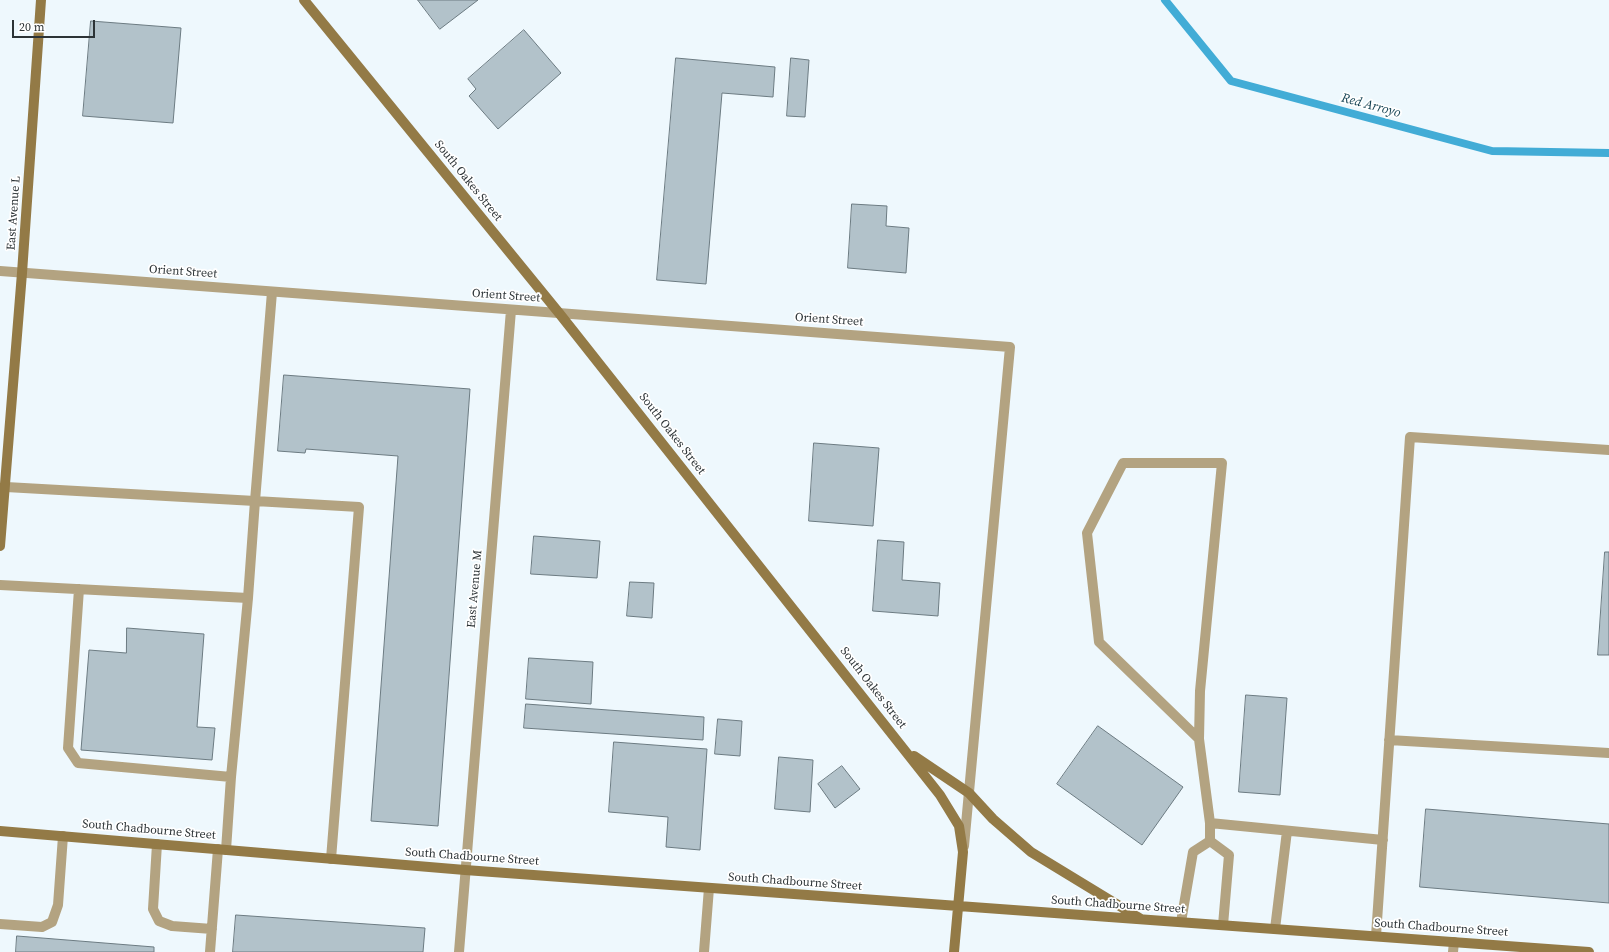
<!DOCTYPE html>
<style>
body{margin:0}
#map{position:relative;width:1609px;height:952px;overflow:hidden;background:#eef8fd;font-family:"Source Serif 4",serif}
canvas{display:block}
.scale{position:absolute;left:12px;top:20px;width:83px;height:18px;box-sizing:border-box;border:2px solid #2c3336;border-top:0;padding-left:5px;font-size:12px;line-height:14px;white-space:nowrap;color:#2c3336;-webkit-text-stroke:3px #fff;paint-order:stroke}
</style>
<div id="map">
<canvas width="1609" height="952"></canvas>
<div class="scale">20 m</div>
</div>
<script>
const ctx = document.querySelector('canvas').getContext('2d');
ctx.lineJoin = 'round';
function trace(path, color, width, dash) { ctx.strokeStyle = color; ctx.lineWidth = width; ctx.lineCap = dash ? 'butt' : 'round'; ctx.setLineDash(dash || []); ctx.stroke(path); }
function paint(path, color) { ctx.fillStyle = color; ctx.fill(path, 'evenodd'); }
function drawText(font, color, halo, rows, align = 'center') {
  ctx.font = font + ' "Source Serif 4",serif'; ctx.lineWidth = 3.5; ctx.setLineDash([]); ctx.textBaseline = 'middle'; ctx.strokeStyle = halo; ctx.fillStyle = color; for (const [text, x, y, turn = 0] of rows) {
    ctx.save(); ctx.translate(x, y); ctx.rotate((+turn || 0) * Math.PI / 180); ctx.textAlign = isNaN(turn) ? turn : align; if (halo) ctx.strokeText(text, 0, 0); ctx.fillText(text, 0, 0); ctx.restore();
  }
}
trace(new Path2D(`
 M1165,0L1231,81L1492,151L1609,153`), '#42acd6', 8);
const building = new Path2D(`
 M418,0H478L440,29Z
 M91,21L181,28L173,123L83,116Z
 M524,30L561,73L498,129L469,96L476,89L468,79Z
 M676,58L775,67L773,97L722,93L706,284L657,280Z
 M791,58L809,60L805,117L787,116Z
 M852,204L887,206L886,226L909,228L906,273L848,268Z
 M284,375L470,389L438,826L371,821L398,456L306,449L305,453L278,451Z
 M814,443L879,448L873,526L809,521Z
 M534,536L600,541L597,578L531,574Z
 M878,540L904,542L902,580L940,583L938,616L873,611Z
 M1605,552H1609V655H1598Z
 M630,582L654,583L652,618L627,616Z
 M127,628L204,634L197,727L215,728L212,760L81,750L89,650L126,653Z
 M529,658L593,662L591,704L526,699Z
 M1246,695L1287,698L1280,795L1239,792Z
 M526,704L704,717L703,740L524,728Z
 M718,719L742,721L740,756L715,754Z
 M1098,726L1183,787L1142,845L1057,784Z
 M614,742L707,749L700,850L666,847L668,817L609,812Z
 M779,757L813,760L810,812L775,809Z
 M842,766L860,789L835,808L818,784Z
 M1426,809L1609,824V903L1420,887Z
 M236,915L425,928L423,952H233Z
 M17,936L154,947V952H16Z`);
paint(building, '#b2c2ca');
trace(building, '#6c7b82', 1);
trace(new Path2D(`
 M272,292L255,501L359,507L331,859
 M0,585L248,598L255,501L6,487
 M79,589L68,748L78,763L231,777
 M1199,739L1099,642L1087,533L1123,463H1222L1200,691L1199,739L1210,823L1383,840
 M1389,740L1609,753
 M1210,841L1229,855L1223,925
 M157,844L153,909L159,921L172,926L212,929
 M226,850L231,777L248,598
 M1181,922L1193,852L1210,841V823
 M0,924L42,927L52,922L58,905L63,836
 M1275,929L1287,831
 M1376,936L1410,437L1609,450
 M210,952L218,849
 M704,952L709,888`), '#b3a381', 10);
trace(new Path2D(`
 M0,271L1010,347L964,846
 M459,952L511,310
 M1453,952L1454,942`), '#b3a381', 10);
trace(new Path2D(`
 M304,0L559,313L940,795L959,826L963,852L954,952
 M0,546L22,273L41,0
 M914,756L969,793L993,819L1031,852L1141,919
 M0,831L465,870L1589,952`), '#937a46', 10);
drawText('12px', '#2c3336', '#fff', [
 ["South Oakes Street",468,181,51],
 ["East Avenue L",14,213,-86],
 ["Orient Street",183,272,4],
 ["Orient Street",506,296,4],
 ["Orient Street",829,320,4],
 ["South Oakes Street",672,434,52],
 ["East Avenue M",475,589,-85],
 ["South Oakes Street",873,688,52],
 ["South Chadbourne Street",149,830,5],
 ["South Chadbourne Street",472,857,4],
 ["South Chadbourne Street",795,882,4],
 ["South Chadbourne Street",1118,905,4],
 ["South Chadbourne Street",1441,928,4]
]);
drawText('italic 13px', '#144253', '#fff', [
 ["Red Arroyo",1371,106,15]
]);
</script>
